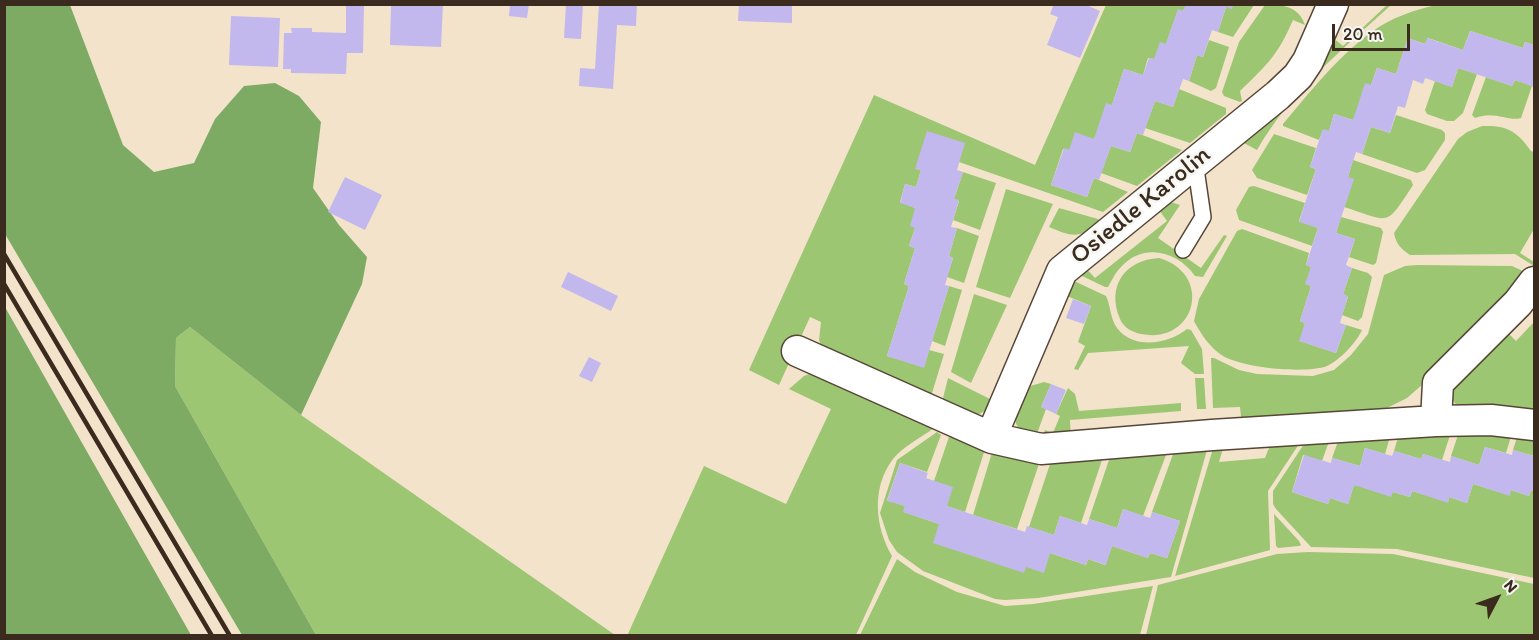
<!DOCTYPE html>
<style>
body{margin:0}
#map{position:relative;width:1539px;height:640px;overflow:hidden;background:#f3e3cb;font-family:Itim,sans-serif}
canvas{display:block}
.frame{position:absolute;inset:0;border:6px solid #3b2a1e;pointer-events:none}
.north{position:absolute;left:1467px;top:568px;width:60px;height:60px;-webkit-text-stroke:4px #f6f6f2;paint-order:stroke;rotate:49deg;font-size:16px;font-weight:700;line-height:24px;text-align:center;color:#3b2a1e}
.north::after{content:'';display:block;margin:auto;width:21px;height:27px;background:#3b2a1e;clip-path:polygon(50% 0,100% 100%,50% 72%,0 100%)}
.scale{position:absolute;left:1332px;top:24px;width:78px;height:27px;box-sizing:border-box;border:3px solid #3b2a1e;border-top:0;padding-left:8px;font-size:18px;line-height:21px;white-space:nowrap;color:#3b2a1e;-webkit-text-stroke:4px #f6f6f2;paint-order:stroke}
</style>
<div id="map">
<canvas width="1539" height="640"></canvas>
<div class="frame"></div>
<div class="north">N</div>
<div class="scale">20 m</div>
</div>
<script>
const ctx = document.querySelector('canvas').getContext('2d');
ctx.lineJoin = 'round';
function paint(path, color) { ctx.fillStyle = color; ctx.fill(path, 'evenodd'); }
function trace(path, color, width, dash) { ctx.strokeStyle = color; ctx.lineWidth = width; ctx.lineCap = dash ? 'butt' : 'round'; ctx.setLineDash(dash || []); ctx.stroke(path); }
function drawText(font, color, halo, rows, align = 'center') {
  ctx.font = font + ' Itim,sans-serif'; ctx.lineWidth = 5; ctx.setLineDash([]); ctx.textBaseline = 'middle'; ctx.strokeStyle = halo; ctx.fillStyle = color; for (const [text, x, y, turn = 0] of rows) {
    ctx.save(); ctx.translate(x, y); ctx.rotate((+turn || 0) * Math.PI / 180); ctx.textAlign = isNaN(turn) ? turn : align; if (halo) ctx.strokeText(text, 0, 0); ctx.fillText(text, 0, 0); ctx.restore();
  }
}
paint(new Path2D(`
 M1106,5H1186L1183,11L1178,10L1166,44L1154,59L1148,58L1143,75L1124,69L1112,105L1094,139L1069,150L1063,149L1051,185L1087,197L1094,178L1128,192L1103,212L959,162L916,169L921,170L916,187L905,184L900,202L915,208V228L909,246L915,248L904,284L909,286L887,356L924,367L929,350L944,354L932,393L927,398L823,350L819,340L821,322L810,317L779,385L749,370L874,95L1035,165Z
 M1234,5H1254L1233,37L1218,32L1226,7Z
 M1265,5C1283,4 1299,7 1305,25L1293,20C1278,55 1267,65 1240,91L1242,101L1240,102L1224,96L1222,92L1239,42Z
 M1387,5H1391C1343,49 1290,92 1257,150L1244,143L1248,132L1333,38L1343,46Z
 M1437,5H1534V45L1525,42L1523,48L1470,31L1463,50L1428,38L1425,44L1408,38L1396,74L1377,68L1371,85L1353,120L1334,114L1329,131L1323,130L1319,140L1283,126V124C1311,91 1338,56 1373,31C1391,18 1416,9 1437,5Z
 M1209,40L1229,47L1216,88L1211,91L1189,81L1197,55L1203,57Z
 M1458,68L1477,74L1463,113L1454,121H1447L1427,114L1425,110L1435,81L1452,87Z
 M1486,77L1512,86L1515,80L1532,86L1521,118C1508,122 1495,110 1475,118L1472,115Z
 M1179,89L1226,108V114L1190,143L1145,128L1155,101L1173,107Z
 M1396,115L1442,130L1445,133V140L1425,170L1417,173L1362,154L1371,127L1390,133Z
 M1482,126C1507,125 1517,131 1531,151L1534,152V229L1520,253L1534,262V266L1515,254L1410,255C1401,249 1396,244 1394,233L1458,139L1467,132Z
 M1137,133L1182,150L1137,186L1101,173L1111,146L1130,152Z
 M1274,134L1316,148L1310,167L1316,169L1307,195L1257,178L1252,170Z
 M1353,160L1411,180L1413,185C1385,228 1391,222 1344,207L1348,177Z
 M963,172L996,183L980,230L953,220L959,201L954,199Z
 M1254,186L1305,203L1299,221L1318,228L1312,246L1239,220L1236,210L1249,187Z
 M1006,189L1053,204L1010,298L976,287Z
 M1167,201L1180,205L1158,238L1201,268L1224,235L1227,236L1203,277L1195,276C1178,251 1143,242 1121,267C1115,273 1112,280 1108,287H1105L1076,273L1083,265L1095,278L1167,221L1157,207Z
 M1059,208L1098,219L1102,225C1078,237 1074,238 1049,227Z
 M1341,217L1381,228L1383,232L1376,263L1373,265L1349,257L1355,239L1336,233Z
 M957,228L979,236L964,283L947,277L953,258L949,256Z
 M1242,229L1309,253L1306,265L1311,267L1306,284L1311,286L1300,321L1305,323L1300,341L1336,353L1346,325L1362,330C1356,343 1340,360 1327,366C1305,374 1244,368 1223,356C1210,348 1201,334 1194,321L1199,299L1237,231Z
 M1159,258C1214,274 1196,345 1141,334C1132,332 1124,328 1120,319C1106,286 1125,260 1159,258Z
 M1417,265L1512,266L1525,272L1527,278L1431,377L1407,398L1385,409L1242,426L1240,407L1213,408L1211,358H1214L1239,370L1257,374L1313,376L1334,370L1351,355L1368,334L1384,275L1405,266Z
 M1352,268L1368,273L1372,277L1362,317L1358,321L1342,315L1348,297L1343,294Z
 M1072,280L1106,296C1111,307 1110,318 1117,328C1133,350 1169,344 1187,329L1191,330L1202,349L1204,374H1195L1181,363L1189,346L1088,353L1078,370L1074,369L1085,346L1078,342L1091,306L1067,296Z
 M949,286L962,290L945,346L932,341Z
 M974,294L1007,305L971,383L951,372Z
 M1534,322V419L1458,407L1451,398L1452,379L1502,327L1516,341Z
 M190,327L301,415L615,635H316L175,386L176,338Z
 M815,372L934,428C922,437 901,448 893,459C871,488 875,527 892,556L856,635L627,636L704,466L786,504L831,409L789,389L804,376Z
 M948,378L992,400L986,410L975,417L942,402Z
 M1195,378H1204L1206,409H1197Z
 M1044,382L1051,384L1041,407L1046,409L1035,439C1004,426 1016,410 1027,387Z
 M1068,388L1075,394L1079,411L1181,403V411L1070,420L1071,439L1041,440L1045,430L1053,433L1060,416L1056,414Z
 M952,428L987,443L965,512L947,506L934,481Z
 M1452,429L1442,460L1423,454L1421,459L1394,451L1400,430Z
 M1460,429L1513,430L1506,453L1485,447L1479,465L1451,456Z
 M1392,430L1385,454L1365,448L1360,466L1332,458L1341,433Z
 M1519,431L1534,433V456L1513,450Z
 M937,432L941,435L927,472L900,463L887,500L905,506L904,512L939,524L1026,567L1050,553L1086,565L1088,559L1105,565L1112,546L1148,558L1150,553L1167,558L1180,521L1152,512L1176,446L1209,443L1171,577L1038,598L1005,600L995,599L923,571L897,552L889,540L880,513L897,460Z
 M1332,433L1322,461L1303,455L1292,492L1328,504L1330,498L1348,504L1354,485L1393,492L1410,497L1412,491L1448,502L1449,497L1467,503L1473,484L1509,495L1511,490L1529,496L1531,490L1534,491V578L1397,549L1311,547L1276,509L1273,504V491L1310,435Z
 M1305,435L1268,491L1270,550L1175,576L1215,442H1225L1219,462L1265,458L1273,438Z
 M994,446L1042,455L1017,529L973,515Z
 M1169,447L1143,516L1123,509L1117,528L1089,519L1112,451Z
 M1105,451L1081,523L1060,516L1054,535L1029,527L1053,455Z
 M1274,514L1299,541L1301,545L1299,546L1278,548L1276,546Z
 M1308,552L1393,554L1534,584V635H1146L1158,585L1277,554Z
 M897,559L915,572L957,592L1005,606L1033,604L1153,586L1140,635H860Z`), '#9cc672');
paint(new Path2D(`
 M4,5H70L123,145L154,172L194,163L215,119L244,86L275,83L299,96L321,122L313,188L339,225L367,257L362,284L301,415L190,327L176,338L175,386L316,635H242L5,234Z
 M5,307L191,635H5Z`), '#7dab64');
paint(new Path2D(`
 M346,4H364L363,53H347L346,74L291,73V69H283L284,33H292L291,28H312V32L346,33Z
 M391,4H443L441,47L390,45Z
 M510,4H529L527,18L509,16Z
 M566,4H583L581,39L564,38Z
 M599,4H637L636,26L617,25L613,89L579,86L580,68L595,69Z
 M739,4H792V23L738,21Z
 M1054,4H1084L1100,11L1080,58L1047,45L1058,17L1050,14Z
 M1186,4H1234L1232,9L1226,7L1218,32L1212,30L1203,57L1197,55L1189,81L1183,79L1173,107L1155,101L1143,135L1137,133L1130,152L1111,146L1099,180L1094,178L1087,197L1051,185L1064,148L1069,150L1075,132L1094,139L1106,103L1112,105L1124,69L1143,75L1149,58L1154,59L1160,42L1166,44L1178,9L1183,11Z
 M231,16L280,18L278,67L229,65Z
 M1470,31L1523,48L1525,42L1534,45V87L1515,80L1512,86L1458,68L1452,87L1425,78L1423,84L1413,80L1405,108L1398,106L1390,133L1371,127L1362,154L1356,152L1348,177L1354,179L1336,233L1355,239L1346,265L1352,268L1343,294L1348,296L1340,323L1346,325L1336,353L1299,341L1305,323L1300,321L1311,286L1305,284L1311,267L1306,265L1318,228L1299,222L1316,169L1310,167L1323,129L1329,131L1334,114L1353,120L1365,83L1371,85L1377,68L1396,74L1408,38L1425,44L1427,38L1463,50Z
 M927,131L965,143L957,170L963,172L954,199L959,200L951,227L957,228L949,256L953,258L945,285L949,286L924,368L887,356L909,286L904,284L915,248L909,246L915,228L910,226L915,208L900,203L905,184L916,187L921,170L915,169Z
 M345,177L382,195L365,230L328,212Z
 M568,272L618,296L611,311L561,287Z
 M1073,299L1091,306L1084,324L1066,318Z
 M589,357L601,363L592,382L579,376Z
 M1051,384L1066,390L1056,414L1041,407Z
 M1485,447L1512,455L1513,450L1534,456V491L1531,490L1529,496L1511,490L1510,496L1473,484L1467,503L1449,497L1448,503L1412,491L1410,497L1393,492L1391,497L1354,485L1348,504L1330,498L1328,504L1292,492L1304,455L1331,463L1332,458L1360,466L1365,448L1392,456L1394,451L1421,459L1423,454L1450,462L1451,456L1479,465Z
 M900,463L928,473L926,478L953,487L947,506L1025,532L1027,526L1054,535L1060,516L1087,525L1089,519L1117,528L1123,509L1150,518L1152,512L1180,521L1167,558L1150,553L1148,558L1112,546L1106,565L1088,559L1086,565L1050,553L1044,573L1026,567L1024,573L933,543L939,524L903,512L905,506L887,501Z`), '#c2b8ed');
const service = new Path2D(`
 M1183,250L1203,217L1195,162`);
const minor = new Path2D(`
 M797,351L992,438L1041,449L1212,435L1436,421L1491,420L1534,425
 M1436,421L1438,383L1518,303L1534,282
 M991,437L1062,271L1278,95L1298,76L1308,61L1333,4`);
trace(service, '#574638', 18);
trace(minor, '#574638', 33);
trace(service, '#fff', 15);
trace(minor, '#fff', 30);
trace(new Path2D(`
 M4,254L230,636
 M4,284L212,636`), '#3b2a1e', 4.5);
drawText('26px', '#3b2a1e', '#f6f6f2', [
 ["Osiedle Karolin",1141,206,-39]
]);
</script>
